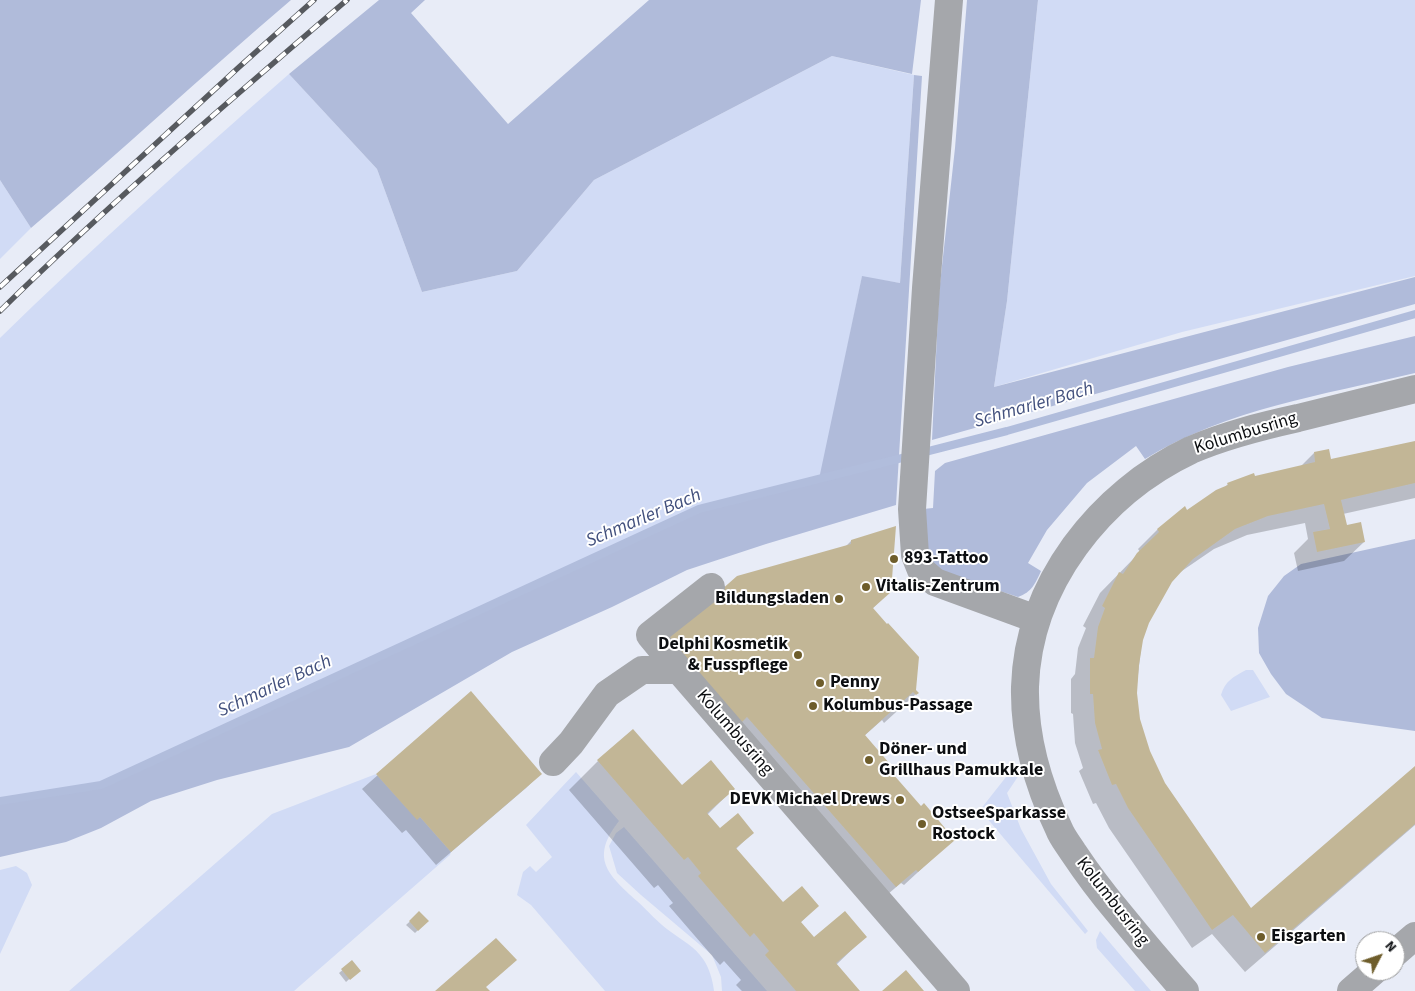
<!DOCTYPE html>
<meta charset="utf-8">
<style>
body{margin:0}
#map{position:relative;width:1415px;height:991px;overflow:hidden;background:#e8ecf7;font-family:"Source Sans 3",sans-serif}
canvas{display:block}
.north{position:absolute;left:1355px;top:931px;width:50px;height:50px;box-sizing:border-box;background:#fff;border:1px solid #9e9fa0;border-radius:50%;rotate:49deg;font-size:14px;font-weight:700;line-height:20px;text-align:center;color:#0c0e11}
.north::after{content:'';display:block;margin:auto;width:18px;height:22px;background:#6e5d2b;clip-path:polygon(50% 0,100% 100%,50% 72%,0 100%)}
</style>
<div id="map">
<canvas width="1415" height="991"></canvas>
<div class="north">N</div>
</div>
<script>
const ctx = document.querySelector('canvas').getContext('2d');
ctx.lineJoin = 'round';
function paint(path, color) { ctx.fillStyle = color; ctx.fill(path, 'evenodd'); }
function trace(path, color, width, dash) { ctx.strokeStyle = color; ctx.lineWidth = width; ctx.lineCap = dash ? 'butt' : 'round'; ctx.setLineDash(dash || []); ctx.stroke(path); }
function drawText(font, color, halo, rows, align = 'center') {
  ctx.font = font + ' "Source Sans 3",sans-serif'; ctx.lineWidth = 4; ctx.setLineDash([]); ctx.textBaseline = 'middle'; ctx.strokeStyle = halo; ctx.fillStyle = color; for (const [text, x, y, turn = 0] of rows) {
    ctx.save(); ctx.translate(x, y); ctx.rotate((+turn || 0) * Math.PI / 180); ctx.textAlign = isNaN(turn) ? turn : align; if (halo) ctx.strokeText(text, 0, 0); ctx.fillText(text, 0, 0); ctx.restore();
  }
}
paint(new Path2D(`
 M1038,0H1415V276L1182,332L994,387L1007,301Z
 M832,56L914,75L900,283L862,277L820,479L699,509L101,785L0,801V338C93,247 191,160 289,74L377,169L422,292L517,271L594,180Z
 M0,180L31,228L0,259Z
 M1246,670H1253L1270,697L1231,711L1221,695C1225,681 1233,677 1246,670Z
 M576,772L619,821C590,858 607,874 637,901C648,911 658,923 671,932C682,940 695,947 703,959C709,967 713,981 714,991H605L531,905L517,895L523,872L530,866L536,872L552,857L526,825Z
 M1016,773L1019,775L1007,793L1021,829L1051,884L1088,931L1085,934L980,810L1006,777Z
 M376,774L417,819L420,817L451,852L450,855L294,991H69L272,814Z
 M624,827L767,991H722L721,977L712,955L641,895L617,873L609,846L616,833Z
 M16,866L27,873L32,885L0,954V870Z
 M1100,931L1151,991H1135L1097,948L1096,940Z`), '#d1dbf5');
paint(new Path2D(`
 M0,0H291C203,75 119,153 31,228L0,180Z
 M379,0H425L411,13L508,124L649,0H921L912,74L832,56L594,180L517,271L422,292L377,169L289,74Z
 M967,0H1038L1007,301L994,387L1415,277V304L932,440L939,293L955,148Z
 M914,75L922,76L896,505L766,544L687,570L612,607L512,652L349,747L217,780L151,801L101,828L66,842L0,857V801L101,785L699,509L819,479L862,276L900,283Z
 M1415,336V373C1323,395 1227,409 1145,459L1136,446L1087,483L1047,530L1028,563L1041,571C1035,584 1032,592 1018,597L943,572C922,558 925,531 923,509L933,508L935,471L945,463L1288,367Z
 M1415,539V731L1322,718L1286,694L1271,674L1259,653L1258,628L1268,596L1284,576L1301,564Z`), '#b0bbda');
paint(new Path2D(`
 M1415,442V498L1343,514L1346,526L1364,542L1344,561L1298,571L1294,553L1308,539L1305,523L1247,535L1214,549L1176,575L1170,581L1148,623L1142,639L1136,693L1138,720L1149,751L1164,783L1250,910L1415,767V825L1245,972L1212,934L1192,948L1109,828L1096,803L1093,804L1079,771L1083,768L1075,743L1073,714L1071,713V679L1075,674L1078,648L1086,628L1083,626L1100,593L1140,552L1138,549L1157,530L1184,508L1187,511L1223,489L1228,484L1300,467L1314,453L1330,460Z
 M851,541L890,591L872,609L917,693L884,723L882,720L864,736L892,774L921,807L954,839L904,885L901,883L881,900L732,730L845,547Z
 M471,693L540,774L526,788L436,865L406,830L402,833L362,789Z
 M598,761L682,787L734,788L707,815L720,830L752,833L736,849L783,904L817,906L800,923L814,939L865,937L836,965L859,991H742L736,985L741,980L724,961L720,965L669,906L673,903L658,885L654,888L569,790Z
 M419,913L427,921L415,933L406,925Z
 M352,962L359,970L346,982L339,973Z`), '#0003');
trace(new Path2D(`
 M921,453L1007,431L1415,314
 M0,801L101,785L699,509L910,456`), '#b1bddc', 8);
paint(new Path2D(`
 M1415,441V483L1341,500L1347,525L1361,522L1365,542L1317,552L1313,532L1330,529L1324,504L1268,516L1235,529L1193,559L1172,582L1149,623L1143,640L1139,665L1137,693L1140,719L1150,751L1165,783L1251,908L1415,766V824L1265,953L1233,915L1212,930L1128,808L1116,784L1112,785L1098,750L1102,749L1095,723L1093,694H1090V658H1094L1098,627L1105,608L1102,606L1119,572L1123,574L1137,553L1159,532L1157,529L1185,506L1187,510L1216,490L1228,485L1227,483L1254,473L1255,476L1315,462L1314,452L1329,449L1331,459Z
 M896,526L891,592L873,608L887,624L888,623L919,657L916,690L919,693L916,695L913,692L899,705L902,708L899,710L896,707L865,735L896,771L893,774L921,806L924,803L955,840L918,872L916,870L896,887L747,717L741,723L667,638L737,576L851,544V540Z
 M471,691L542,774L451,852L420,817L417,820L376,774Z
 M633,729L682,785L711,760L735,789L707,813L720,828L738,813L754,833L736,848L783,902L802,886L819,906L801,922L814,937L845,911L867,937L836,963L860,991H796L765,955L769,951L754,933L750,937L698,876L701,873L688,857L684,860L597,760Z
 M419,911L429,921L418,931L409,921Z
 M496,938L517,960L486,987L490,991H435Z
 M352,960L361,971L350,980L341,969Z
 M906,970L924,991H882Z`), '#c2b696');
trace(new Path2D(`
 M949,0L926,288L912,509L915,555L921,570L935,582L1036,619
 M679,670L650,635L711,587
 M553,762L571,743L607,694L642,670H679L956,991
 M1395,953L1415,936
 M1185,991C1162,965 1140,939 1118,912C1102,893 1087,873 1073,852C1068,844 1062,837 1059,829C1038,785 1024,736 1025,687C1028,584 1100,493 1191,450C1225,435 1262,426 1298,418C1337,408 1376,399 1415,389
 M1351,991L1374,971`), '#a5a7ab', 28);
const rail = new Path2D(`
 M0,287L238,68L314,0
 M0,311C111,202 229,101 347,0`);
trace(rail, '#575a5f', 5.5);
trace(rail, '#fff', 4, [11]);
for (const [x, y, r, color] of [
 [894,559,5,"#6e5d2b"],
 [866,587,5,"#6e5d2b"],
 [839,599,5,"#6e5d2b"],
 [798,655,5,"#6e5d2b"],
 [820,683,5,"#6e5d2b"],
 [813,706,5,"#6e5d2b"],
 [869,760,5,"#6e5d2b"],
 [900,800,5,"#6e5d2b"],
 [922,824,5,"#6e5d2b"],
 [1261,937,5,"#6e5d2b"]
]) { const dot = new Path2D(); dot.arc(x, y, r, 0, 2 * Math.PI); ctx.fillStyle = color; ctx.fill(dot); trace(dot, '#fff', 2); }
drawText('18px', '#0c0e11', '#fff', [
 ["Kolumbusring",1246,434,-17],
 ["Kolumbusring",734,733,49],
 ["Kolumbusring",1112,902,52]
]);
drawText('bold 18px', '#0c0e11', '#fff', [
 ["893-Tattoo",904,559],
 ["Vitalis-Zentrum",876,587],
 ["Bildungsladen",829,599,"right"],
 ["Delphi Kosmetik",788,645,"right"],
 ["& Fusspflege",788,666,"right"],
 ["Penny",830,683],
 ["Kolumbus-Passage",823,706],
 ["Döner- und",879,750],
 ["Grillhaus Pamukkale",879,771],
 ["DEVK Michael Drews",890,800,"right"],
 ["OstseeSparkasse",932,814],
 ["Rostock",932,835],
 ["Eisgarten",1271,937]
], 'left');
drawText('italic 19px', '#42507d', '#fff', [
 ["Schmarler Bach",1034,406,-16],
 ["Schmarler Bach",644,519,-23],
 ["Schmarler Bach",275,687,-25]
]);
</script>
